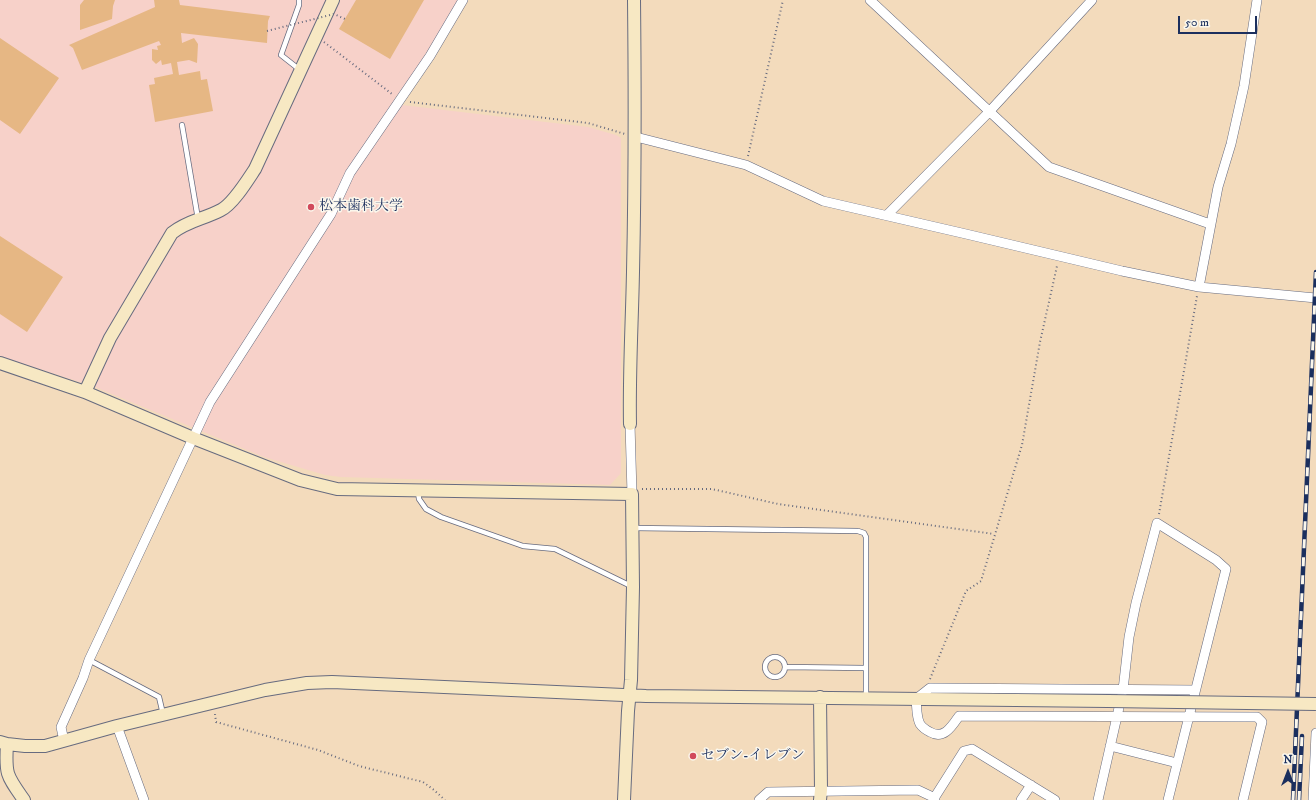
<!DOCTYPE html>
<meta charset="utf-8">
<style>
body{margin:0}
#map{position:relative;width:1316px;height:800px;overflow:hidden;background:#f3dbbc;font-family:"IM FELL DW Pica",serif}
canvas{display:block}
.north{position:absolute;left:1268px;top:752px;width:40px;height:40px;-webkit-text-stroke:3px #fbf7ec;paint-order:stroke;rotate:0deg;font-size:11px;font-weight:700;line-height:16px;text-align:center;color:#1b2f5e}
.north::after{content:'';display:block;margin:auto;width:14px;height:18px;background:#1b2f5e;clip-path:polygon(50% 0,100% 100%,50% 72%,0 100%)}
.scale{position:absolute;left:1178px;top:16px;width:79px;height:18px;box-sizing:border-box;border:2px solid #1b2f5e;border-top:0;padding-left:5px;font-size:12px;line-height:14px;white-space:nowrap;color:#1b2f5e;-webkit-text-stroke:3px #fbf7ec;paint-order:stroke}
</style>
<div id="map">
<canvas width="1316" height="800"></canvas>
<div class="north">N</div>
<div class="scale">50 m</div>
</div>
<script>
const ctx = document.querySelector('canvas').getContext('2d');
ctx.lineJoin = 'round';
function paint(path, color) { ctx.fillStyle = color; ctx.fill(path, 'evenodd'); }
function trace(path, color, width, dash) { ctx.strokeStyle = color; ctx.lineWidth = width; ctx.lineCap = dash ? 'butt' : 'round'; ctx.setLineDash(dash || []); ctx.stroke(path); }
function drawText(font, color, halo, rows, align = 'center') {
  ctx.font = font + ' "IM FELL DW Pica","Noto Serif JP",serif'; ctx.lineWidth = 3; ctx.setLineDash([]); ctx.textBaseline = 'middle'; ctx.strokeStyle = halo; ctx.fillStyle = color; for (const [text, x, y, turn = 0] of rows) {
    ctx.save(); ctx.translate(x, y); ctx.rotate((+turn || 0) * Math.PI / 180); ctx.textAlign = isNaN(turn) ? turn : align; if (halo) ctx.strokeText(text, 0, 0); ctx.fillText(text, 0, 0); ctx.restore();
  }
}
paint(new Path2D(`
 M0,0H459L401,94L397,95L394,100L402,105L588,127L616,135L621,138V473L610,485L341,477L325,475L264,457L95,387L0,356Z`), '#f7d1c9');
paint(new Path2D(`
 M84,0H115L113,6L112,19L80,30V5Z
 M154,0H179L180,5L270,16L268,21L267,43L181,33L182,43L194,38L198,44L197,63L189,60L177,62L179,75L200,71L201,80L207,79L213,111L155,122L149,85L155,84L154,78L173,74L171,63L162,65L161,60L156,64L152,60V49L158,50L157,46L161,45L159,41L82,70L73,48L69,45L155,7Z
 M356,0H424L390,59L339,29Z
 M0,38L59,78L20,134L0,120Z
 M0,236L63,277L27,332L0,314Z`), '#e6b784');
const lane = new Path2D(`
 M299,0V5L281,55L300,70
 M182,125L198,219
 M418,491L419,499L426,509L441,517L523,546L555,549L633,587
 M633,528L858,531L864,533L866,537V698
 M765 667a10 10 0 1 1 20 0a10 10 0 1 1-20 0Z
 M89,660L159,697L163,714
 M785,667L865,668`);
const street = new Path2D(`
 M870,0L1049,167L1210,224
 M636,137L746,165L823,201L966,234L1122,271L1199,287L1316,298
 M887,215L989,112L1092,0
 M1199,287L1218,187L1231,144L1244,86L1257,0
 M630,424L632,494
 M1195,690L930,688L916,699C917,706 916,717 920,724C922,727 926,730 930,732C944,740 952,726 959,716L1257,717L1262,722L1243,800
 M117,726L144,800
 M64,741L61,727L83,678L89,660L210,402L331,214L350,173L430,56L463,0
 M1110,746L1177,763
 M759,800L768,792L918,790L935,798
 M933,800L964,751L972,749L1055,800
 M1021,800L1031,785
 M1098,800L1123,690L1129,637L1136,603L1157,523L1216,560L1226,569L1168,800
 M1313,800L1316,733`);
const secondary = new Path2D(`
 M0,363L85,392L193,438L300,480L337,489L632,494L633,587L631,680L628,711L624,800
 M85,392L110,338L172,233C187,221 204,219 221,210C233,204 247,181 255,169L333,0
 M630,424C629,373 632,323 633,272C635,182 635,91 634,0
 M0,742L7,744L25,746H45L117,726L265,690L307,683L332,682L646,696L1108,701
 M7,744C5,775 7,776 24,800
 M820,800L821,790L820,697`);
trace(lane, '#676b7f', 6);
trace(street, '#676b7f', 10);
trace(secondary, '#676b7f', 14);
trace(new Path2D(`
 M324,42L392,94
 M410,102L588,123L625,134
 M748,156L783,0
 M642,489H712L778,504L994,534
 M1159,514L1197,296
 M930,679L966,591L981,581L1022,445L1040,342L1057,266
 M215,714L216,722L318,750L359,766L423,782L434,790L445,800`), '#676b7f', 2, [1, 3]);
trace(lane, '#fff', 4.5);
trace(street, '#fff', 9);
trace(secondary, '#f7e8c3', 12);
const rail = new Path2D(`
 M1293,800L1316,272
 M1299,800L1302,736`);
trace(rail, '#1b2f5e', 4.5);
trace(rail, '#fbf7ec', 3, [9]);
const secondaryBridge = new Path2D(`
 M1108,701L1316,704`);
trace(secondaryBridge, '#676b7f', 14, []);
trace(new Path2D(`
 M267,31L334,14L345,19`), '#676b7f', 2, [1, 3]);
trace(secondaryBridge, '#f7e8c3', 12);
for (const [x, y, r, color] of [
 [311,207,4,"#d1495b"],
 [693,756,4,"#d1495b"]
]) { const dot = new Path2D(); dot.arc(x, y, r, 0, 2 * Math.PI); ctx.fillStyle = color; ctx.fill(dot); trace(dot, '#fbf7ec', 1.5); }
drawText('14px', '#1b2f5e', '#fbf7ec', [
 ["松本歯科大学",319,207],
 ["セブン-イレブン",701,756]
], 'left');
</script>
